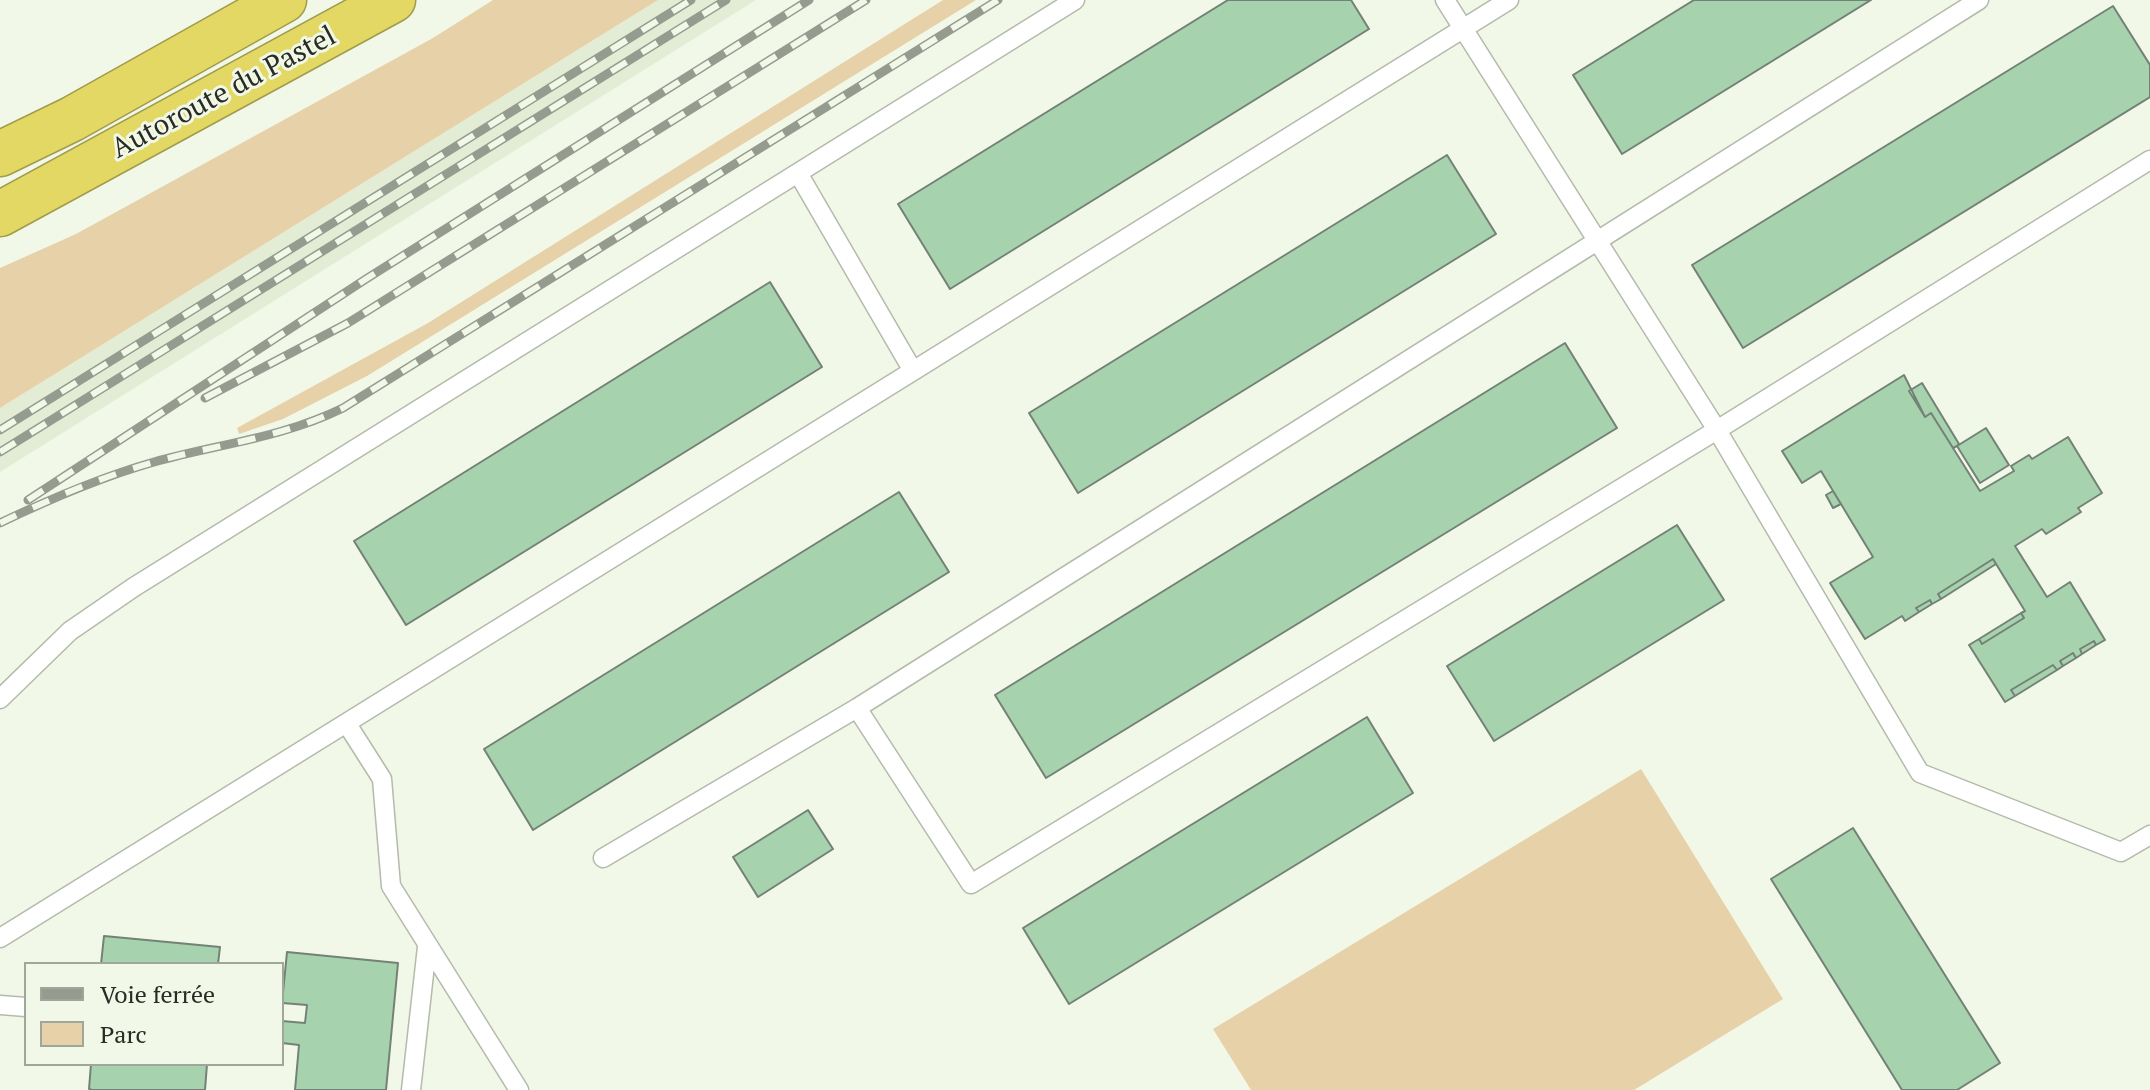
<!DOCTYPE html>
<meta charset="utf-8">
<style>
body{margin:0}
#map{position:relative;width:2150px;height:1090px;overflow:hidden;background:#f1f8e8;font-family:"PT Serif",serif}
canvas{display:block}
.legend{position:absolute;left:24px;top:962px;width:260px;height:104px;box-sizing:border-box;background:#f1f8e8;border:2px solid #a1a69a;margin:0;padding:10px 14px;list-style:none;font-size:24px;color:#292b25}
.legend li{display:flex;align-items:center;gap:16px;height:40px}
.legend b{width:40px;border:2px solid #a1a69a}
</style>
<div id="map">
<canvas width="2150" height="1090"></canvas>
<ul class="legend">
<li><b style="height:10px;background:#969b8f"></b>Voie ferrée</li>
<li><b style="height:22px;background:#e7d1a9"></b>Parc</li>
</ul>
</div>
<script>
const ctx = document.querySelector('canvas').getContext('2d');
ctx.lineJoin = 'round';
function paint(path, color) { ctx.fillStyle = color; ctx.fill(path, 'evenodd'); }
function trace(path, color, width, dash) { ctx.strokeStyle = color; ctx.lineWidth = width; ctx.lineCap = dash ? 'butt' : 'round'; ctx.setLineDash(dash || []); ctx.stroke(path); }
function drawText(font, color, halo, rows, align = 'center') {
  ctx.font = font + ' "PT Serif",serif'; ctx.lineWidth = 6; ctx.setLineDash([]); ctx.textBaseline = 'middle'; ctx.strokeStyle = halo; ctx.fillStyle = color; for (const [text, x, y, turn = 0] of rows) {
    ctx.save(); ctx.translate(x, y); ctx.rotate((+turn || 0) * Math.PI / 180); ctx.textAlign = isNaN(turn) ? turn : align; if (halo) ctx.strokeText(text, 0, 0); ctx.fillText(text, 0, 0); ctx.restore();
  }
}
paint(new Path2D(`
 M658,0H756L0,472V408Z`), '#e3edd6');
paint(new Path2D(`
 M493,0H658L0,408V268L76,234L433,38Z
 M943,0H976L367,376L283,419L239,434L237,428L428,323Z
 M1641,769L1783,999L1634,1090H1251L1213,1029Z`), '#e7d1a9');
const building = new Path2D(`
 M1228,0H1351L1369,29L950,289L898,204Z
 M1694,0H1871L1622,154L1573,75Z
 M2113,6L2150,65V97L1743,348L1692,265Z
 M1447,155L1496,234L1078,493L1029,413Z
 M770,282L822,367L406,625L354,541Z
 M1565,343L1617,428L1046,778L995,695Z
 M1904,375L1925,417L1931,413L1980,491L2014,471L2011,466L2029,455L2032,459L2068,437L2102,493L2078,508L2081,512L2046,534L2042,529L2015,546L2047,597L2070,582L2105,640L2096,645L2094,641L2080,649L2082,654L2076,658L2073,653L2060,661L2063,666L2057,670L2053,665L2011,690L2015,696L2005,702L1969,645L1979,639L1982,644L2024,618L2021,613L2025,611L1993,559L1938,594L1941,599L1932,604L1930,600L1916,608L1919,612L1905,621L1902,616L1865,639L1830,583L1873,557L1821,471L1802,483L1782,451Z
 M1922,383L1959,444L1957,446L1953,448L1931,413L1925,417L1909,391Z
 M1986,428L2009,465L1980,483L1957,446Z
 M1833,491L1841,504L1833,508L1826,495Z
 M899,492L949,572L533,830L484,749Z
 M1677,525L1724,600L1494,741L1447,666Z
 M1993,559L1996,564L1941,599L1938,594Z
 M1930,600L1932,604L1919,612L1916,608Z
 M2021,613L2024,618L1982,644L1979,639Z
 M2094,641L2096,645L2082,654L2080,649Z
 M2073,653L2076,658L2063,666L2060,661Z
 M2053,665L2057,670L2015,696L2011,690Z
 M1367,717L1413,793L1069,1004L1023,928Z
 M808,810L833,849L758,897L733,857Z
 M1853,828L2000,1063L1957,1090H1902L1771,879Z
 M104,936L220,947L218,964H101Z
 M287,952L398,963L386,1090H295L299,1045L282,1043V1021L305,1023L307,1005L282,1003Z
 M91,1064H207L205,1090H92L89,1089Z`);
paint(building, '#a6d3ad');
trace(building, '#748176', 2);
const lane = new Path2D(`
 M1445,0L1717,430L1920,773L2121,852L2150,835
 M798,173L913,371L1509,0
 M0,699L70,631L134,587L1075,0
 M857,708L971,884L1717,430L2150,160
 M347,724L382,779L391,886L519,1090
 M603,858L857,708L1979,0
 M0,938L913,371
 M0,1005L26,1007
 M411,1090L427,947`);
const highway = new Path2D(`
 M0,154L72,119L284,0
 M0,214L393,0`);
trace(lane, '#b4bbac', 21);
trace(highway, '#a19b4d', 47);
trace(lane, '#fff', 18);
trace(highway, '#e2d863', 44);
const rail = new Path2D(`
 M205,398L348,323L866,0
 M0,430L691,0
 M0,452L726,0
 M28,500L366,279L809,0
 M0,523C50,499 101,477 154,462C218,444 282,438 343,408L998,0`);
trace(rail, '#969b8f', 9);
trace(rail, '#f1f8e8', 6, [18]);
drawText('28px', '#292b25', '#f1f8e8', [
 ["Autoroute du Pastel",224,93,-28]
]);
</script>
